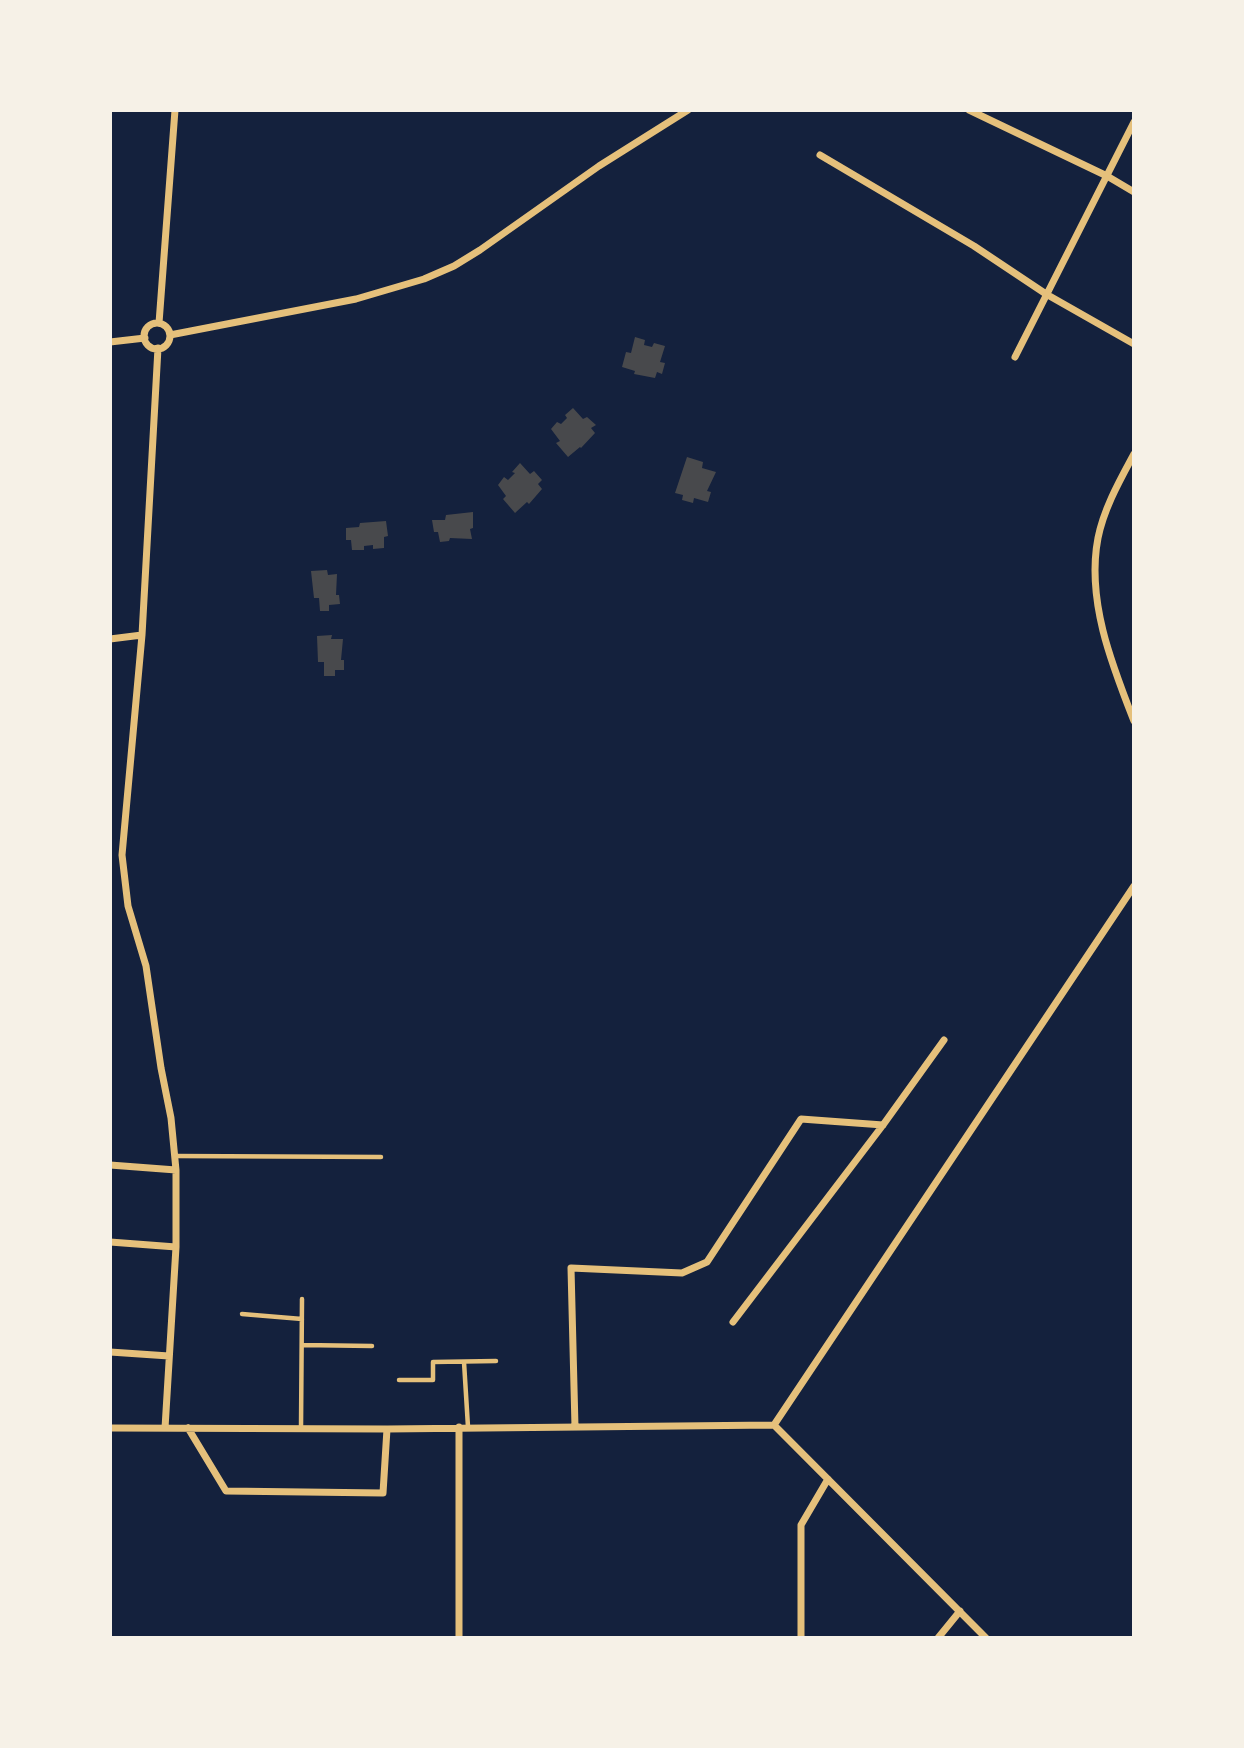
<!DOCTYPE html>
<style>
body{margin:0}
#map{position:relative;width:1244px;height:1748px;overflow:hidden;background:#14213d;font-family:Barlow,sans-serif}
canvas{display:block}
.frame{position:absolute;inset:0;border:112px solid #f6f1e7;pointer-events:none}
</style>
<div id="map">
<canvas width="1244" height="1748"></canvas>
<div class="frame"></div>
</div>
<script>
const ctx = document.querySelector('canvas').getContext('2d');
ctx.lineJoin = 'round';
function paint(path, color) { ctx.fillStyle = color; ctx.fill(path, 'evenodd'); }
function trace(path, color, width, dash) { ctx.strokeStyle = color; ctx.lineWidth = width; ctx.lineCap = dash ? 'butt' : 'round'; ctx.setLineDash(dash || []); ctx.stroke(path); }
paint(new Path2D(`
 M635,337L645,340L644,345L652,347L654,343L665,346L660,362L665,363L662,374L657,372L655,378L634,374L635,371L622,367L626,352L631,353Z
 M573,408L583,419L587,417L596,425L591,428L595,433L581,448L580,447L568,457L556,443L560,441L551,429L557,422L561,424L567,418L565,415Z
 M687,457L703,462L702,468L716,472L707,491L711,492L708,502L694,498L693,503L682,500L683,495L675,493Z
 M520,463L530,474L534,471L542,480L538,484L542,489L529,504L527,502L515,513L503,499L506,496L498,485L504,477L508,480L515,473L512,472Z
 M473,512V528L470,529L472,539L450,538L449,541L440,542L438,532H434L432,520H445L446,515Z
 M386,521L388,536L384,537V548L373,549V545L364,546V550H352L351,540H346V528L359,527L360,523Z
 M327,570L328,575L337,574L336,595H339L340,604L329,605V611H320L319,598H314L311,571Z
 M332,635L331,639H343L341,660H344V670H335V676H324V662H318L317,636Z`), '#48494c');
trace(new Path2D(`
 M175,1156L381,1157
 M242,1314L302,1319
 M302,1345L372,1346
 M464,1362L468,1427
 M399,1380H433V1362L496,1361
 M301,1428L302,1299`), '#e5c07b', 4.5);
trace(new Path2D(`
 M969,110L1107,176L1134,192
 M820,155L974,246L1046,294L1134,344
 M159,323L175,110
 M144 336a13 13 0 1 1 26 0a13 13 0 1 1-26 0Z
 M170,335L356,299L424,279L454,266L480,250L599,166L688,110
 M110,342L145,338
 M158,348L142,635L122,855L128,906L146,966L161,1068L171,1118L176,1170V1247L165,1428
 M1015,357L1134,122
 M1134,454C1120,480 1104,508 1098,538C1086,600 1112,665 1134,721
 M110,639L142,635
 M110,1165L176,1170
 M110,1242L176,1247
 M733,1322L883,1125L944,1040
 M110,1352L169,1356
 M774,1425L1134,886
 M774,1425L986,1638
 M459,1427V1638
 M575,1427L571,1268L682,1273L707,1262L801,1119L883,1125
 M110,1428L387,1429L774,1425
 M188,1428L226,1491L383,1493L387,1429
 M801,1638V1525L828,1479
 M938,1638L960,1611`), '#e5c07b', 7);
</script>
